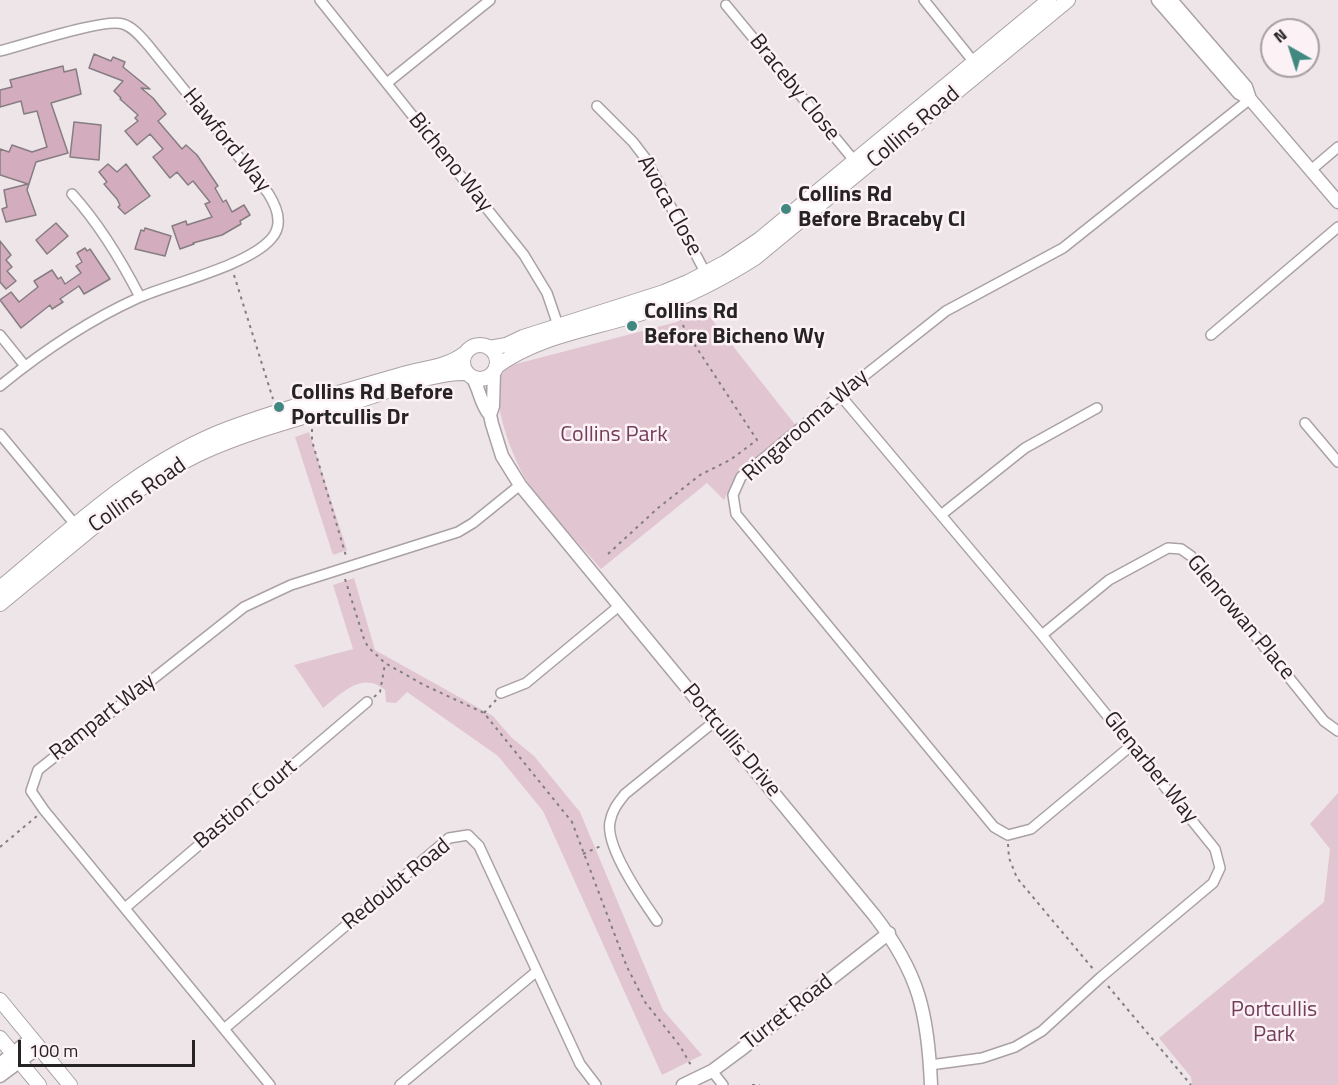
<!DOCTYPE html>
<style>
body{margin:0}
#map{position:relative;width:1338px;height:1085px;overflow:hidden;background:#eee5e9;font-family:"Titillium Web",sans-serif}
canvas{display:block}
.north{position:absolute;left:1260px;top:18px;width:60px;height:60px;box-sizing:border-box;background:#fcf2f6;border:2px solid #a69fa2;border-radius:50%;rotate:321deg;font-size:16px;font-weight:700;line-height:24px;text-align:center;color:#262325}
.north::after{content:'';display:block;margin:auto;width:21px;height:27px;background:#418881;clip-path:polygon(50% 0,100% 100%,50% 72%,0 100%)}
.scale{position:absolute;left:18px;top:1040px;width:177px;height:27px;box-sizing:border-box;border:3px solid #262325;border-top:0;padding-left:8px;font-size:18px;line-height:21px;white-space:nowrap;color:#262325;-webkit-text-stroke:4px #fcf2f6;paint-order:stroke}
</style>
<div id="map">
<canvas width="1338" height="1085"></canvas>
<div class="north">N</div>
<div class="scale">100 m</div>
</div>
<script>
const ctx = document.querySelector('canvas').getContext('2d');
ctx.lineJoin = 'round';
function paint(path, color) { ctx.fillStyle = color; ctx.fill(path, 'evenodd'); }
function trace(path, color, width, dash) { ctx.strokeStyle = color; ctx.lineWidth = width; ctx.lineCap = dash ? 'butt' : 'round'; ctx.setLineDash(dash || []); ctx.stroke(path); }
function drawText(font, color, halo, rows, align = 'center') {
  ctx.font = font + ' "Titillium Web",sans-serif'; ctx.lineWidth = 5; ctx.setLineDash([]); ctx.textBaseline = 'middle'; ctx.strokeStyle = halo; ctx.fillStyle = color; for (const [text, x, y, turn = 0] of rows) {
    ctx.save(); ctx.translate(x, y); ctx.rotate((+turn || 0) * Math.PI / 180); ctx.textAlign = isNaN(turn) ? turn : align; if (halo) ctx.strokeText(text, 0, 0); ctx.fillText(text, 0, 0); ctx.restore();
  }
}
paint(new Path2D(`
 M702,307L797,427L737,474L724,500L707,483L601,569C577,541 550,514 529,484C514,463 494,408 498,383C500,374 505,369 512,365L677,322L696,308Z
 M309,432L347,550L333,555L295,437Z
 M354,578L375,650L493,716L511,737L534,756L580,812L663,1010L702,1055L662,1075L543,811L498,756L407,692L396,703L386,702L385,690C381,687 376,683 371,683C354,679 335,699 323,708L294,665L353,649L333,585Z
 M1338,793V1085H1192L1191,1077L1159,1038L1324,902L1330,849L1310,824Z`), '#e1c6d2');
const building = new Path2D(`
 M94,54L111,61L113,57L125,62L123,67L150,89L141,88L153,98L166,114L158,121L182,149L186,145L197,155L218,186L215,188L223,202L226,200L232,212L244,205L250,215L240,221L241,224L222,235L193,243L194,244L180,249L172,226L186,221L187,225L212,217L205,204L210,202L193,181L188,185L177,172L170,178L153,157L163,149L150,134L137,145L125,131L138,121L135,118L138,115L120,99L121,98L114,91L123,81L89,68Z
 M63,66L64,72L76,69L81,94L51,103L68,153L36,162L27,190L36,215L6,222L2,209L7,207L4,190L28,184L0,175V149L9,152L12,145L32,152L47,147L37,111L24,114L21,101L0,107V90L12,87L10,80Z
 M74,122L101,125L99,160L70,157Z
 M108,164L117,172L126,164L150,196L125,214L118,207L120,205L117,199L104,184L107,182L99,172Z
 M56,223L68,236L47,254L36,240Z
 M145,228L171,236L165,256L135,249L141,230L144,231Z
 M0,241L11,255L6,260L12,267L7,271L16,281L6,289L0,282Z
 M85,248L87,251L90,249L110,279L84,294L79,286L60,299L63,302L52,309L50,305L21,328L0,300L11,292L19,302L38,287L34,281L52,270L58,279L61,277L65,284L81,273L76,266L82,262L77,253Z`);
paint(building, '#d3acbe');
trace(building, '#867d81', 1.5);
const minor = new Path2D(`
 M320,0L524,255L547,293L560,331
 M924,0L977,66
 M726,5L857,164
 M0,51C24,45 104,18 123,24C133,27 141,37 148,45L268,193C277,207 284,225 271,239C247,266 172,283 138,298C87,321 43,351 0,386
 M387,83L490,0
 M597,106L633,142L646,159L707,276
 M1311,170L1338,147
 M72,194C100,225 121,260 140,297
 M0,335L25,366
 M1211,335L1338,227
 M840,395L1042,635L1215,849L1220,868L1213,883L1101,977L1042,1031L1015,1047L982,1058L930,1065
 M1305,423L1338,462
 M0,434L78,528
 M941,515L1025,448L1097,408
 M1042,635L1109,580L1168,548L1181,549L1191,556L1324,721L1338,731
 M501,693L526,683L619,606
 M1132,745L1031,829L1008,835L994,827L736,514L733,495L741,477L840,395L946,311L1063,248L1250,99
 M125,908L367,702
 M657,921C643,901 605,847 610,822C612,810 618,803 625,794L715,721
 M224,1029L449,838L468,835L479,846L580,1064L596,1085
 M712,1071L723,1085
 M270,1085L44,810L31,791L38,770L244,607L291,585L458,532L473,523L520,485
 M400,1085L537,971`);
const tertiary = new Path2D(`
 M1158,0L1239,93L1250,99L1338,202
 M1171,0L1246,87L1250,99
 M494,372L493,406L490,415L492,424L502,456L520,485L874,915C919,973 928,1013 931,1085
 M472,377C480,389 480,404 490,415
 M0,1064L32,1038
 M0,1076L39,1047
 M683,1085L712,1071L739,1051L889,933`);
const secondary = new Path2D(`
 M463 362a17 17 0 1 1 34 0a17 17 0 1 1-34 0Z
 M489,348L506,345L523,337L664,292L688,282L726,262L760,239L1049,0
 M496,367C537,336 594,329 642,313C682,299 719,281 755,258L1068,0
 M0,588C72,528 141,461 230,428C285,408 344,391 400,375C422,368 445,368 464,354
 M0,604L136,492C156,478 176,465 199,454C251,430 309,416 364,399C396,389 433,372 467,373
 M0,1000L70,1085
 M0,1038L39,1085`);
trace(minor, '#aaa1a5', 12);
trace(tertiary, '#aaa1a5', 15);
trace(secondary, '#aaa1a5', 16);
trace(new Path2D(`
 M234,275L273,399
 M312,429V441L346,556
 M608,554L658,508L700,475L730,460L757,440L685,330L679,315
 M345,579L364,639L368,647L385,663L424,685L484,713L572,822L627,967L645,1002L680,1046L692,1067
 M374,697L380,692L385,664
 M484,713L496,700
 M1008,844L1009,858L1017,878L1094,970
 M0,847L37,816
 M583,854L603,845
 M1108,986L1191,1085
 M752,1085H760`), '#837d80', 2, [3, 4.5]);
trace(minor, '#fff', 9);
trace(tertiary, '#fff', 12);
trace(secondary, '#fff', 14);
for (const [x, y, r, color] of [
 [786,209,6,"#418881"],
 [632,326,6,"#418881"],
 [279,407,6,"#418881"]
]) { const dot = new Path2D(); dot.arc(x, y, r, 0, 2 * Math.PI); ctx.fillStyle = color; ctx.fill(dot); trace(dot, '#fcf2f6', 2); }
drawText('22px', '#262325', '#fcf2f6', [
 ["Braceby Close",794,88,51],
 ["Collins Road",914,128,-40],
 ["Hawford Way",226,141,51],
 ["Bicheno Way",450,163,51],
 ["Avoca Close",669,206,61],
 ["Ringarooma Way",806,426,-41],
 ["Collins Road",138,496,-35],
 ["Glenrowan Place",1240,618,50],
 ["Rampart Way",103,718,-38],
 ["Portcullis Drive",731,741,50],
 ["Glenarber Way",1150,768,51],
 ["Bastion Court",246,805,-40],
 ["Redoubt Road",397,885,-39],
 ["Turret Road",788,1013,-38]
]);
drawText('bold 22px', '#262325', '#fcf2f6', [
 ["Collins Rd",798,196],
 ["Before Braceby Cl",798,221],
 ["Collins Rd",644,313],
 ["Before Bicheno Wy",644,338],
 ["Collins Rd Before",291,394],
 ["Portcullis Dr",291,419]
], 'left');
drawText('22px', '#723e59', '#fcf2f6', [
 ["Collins Park",614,436],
 ["Portcullis",1274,1011],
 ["Park",1274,1036]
]);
</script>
